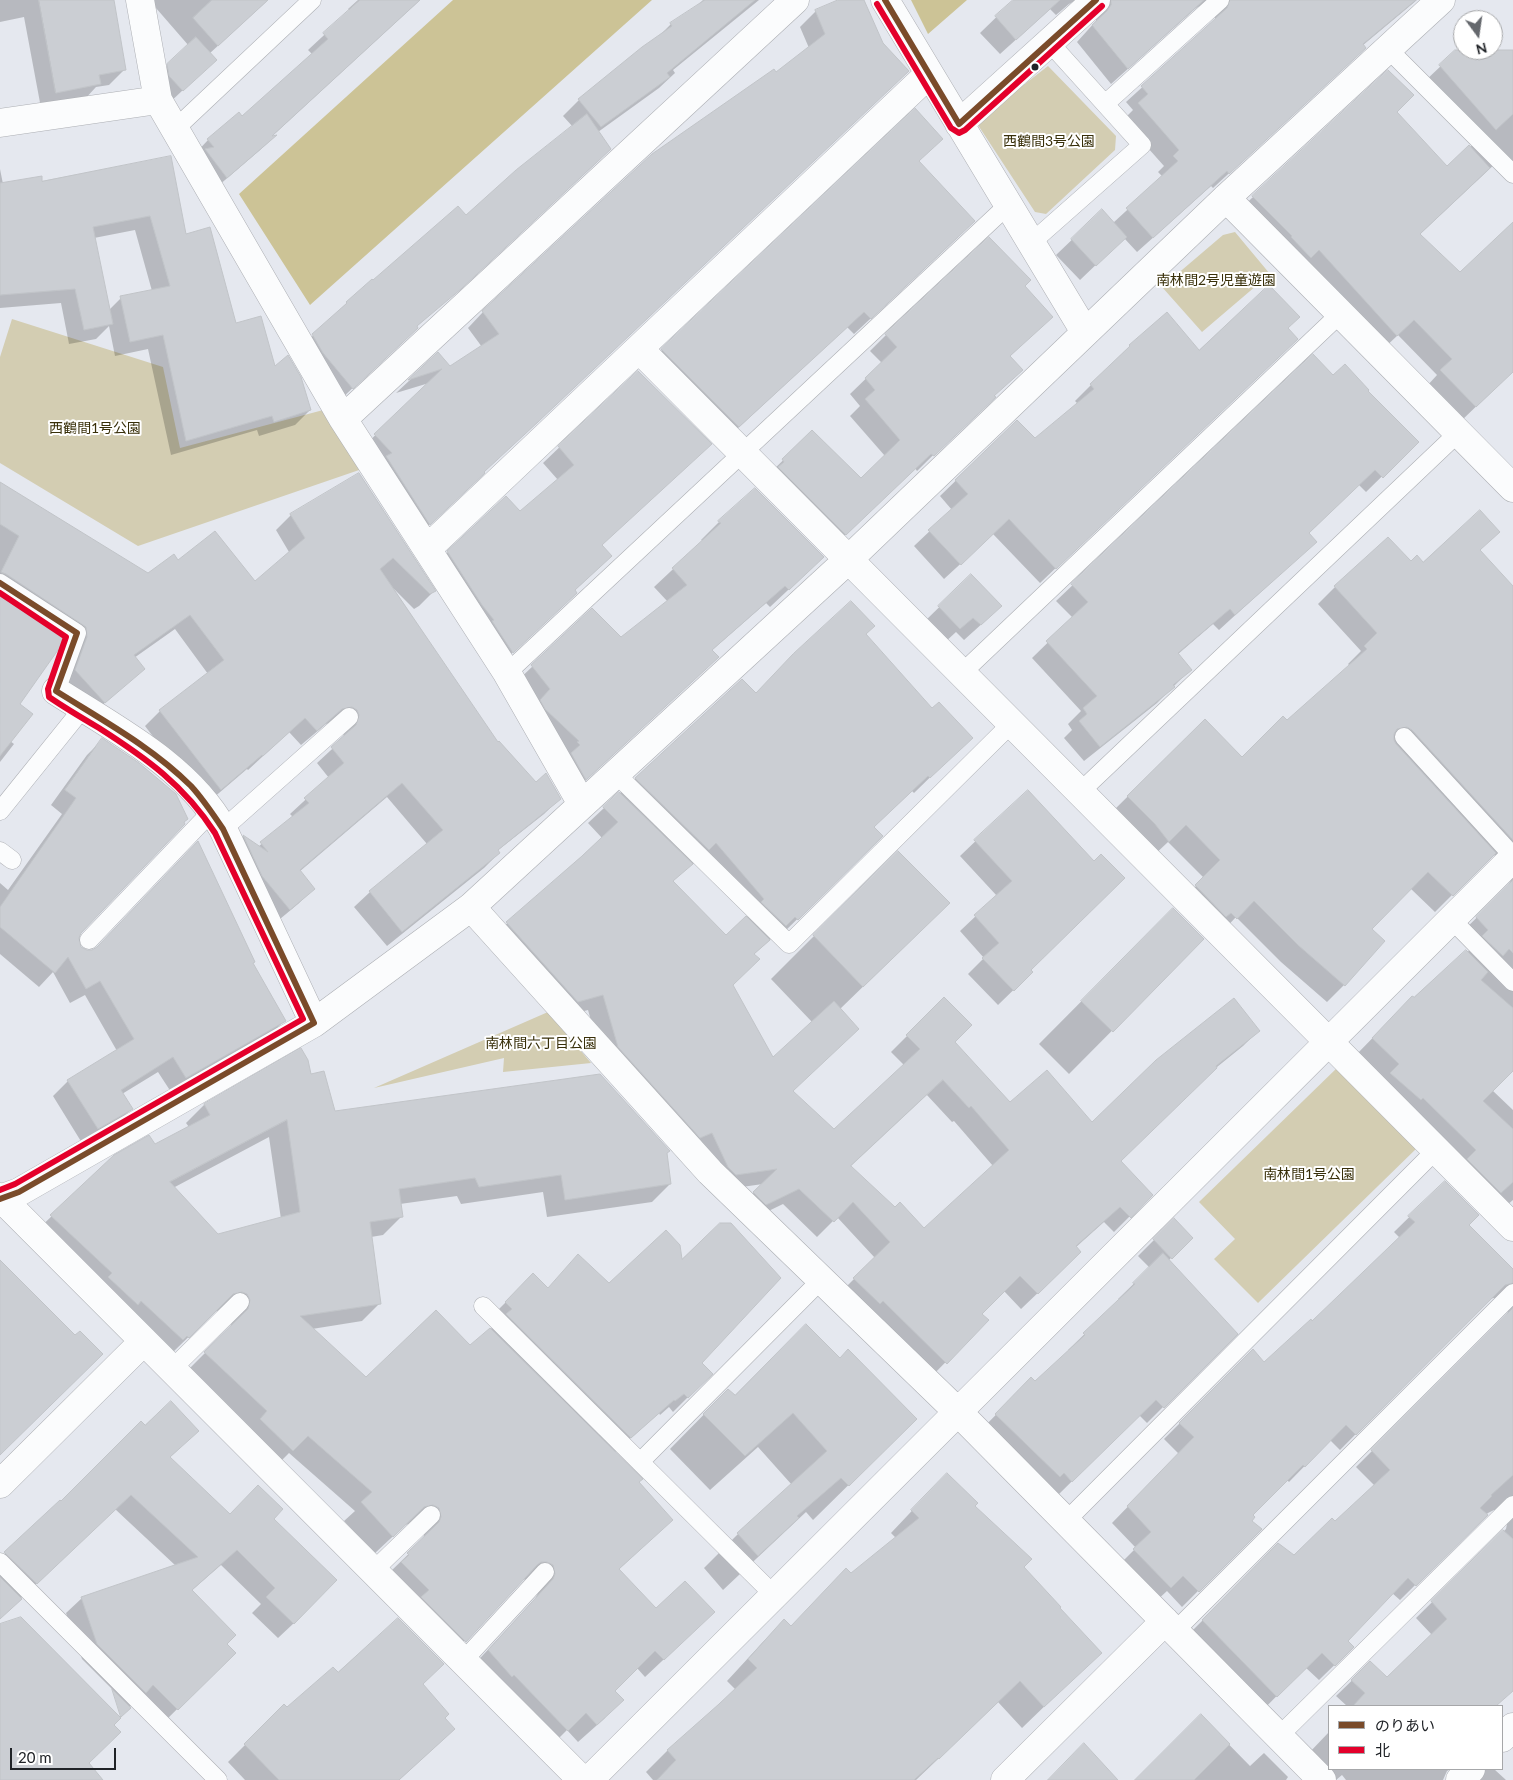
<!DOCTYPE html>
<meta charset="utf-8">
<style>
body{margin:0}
#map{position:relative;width:1513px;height:1780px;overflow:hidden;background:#e5e8ef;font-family:Lato,"Noto Sans JP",sans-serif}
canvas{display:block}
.legend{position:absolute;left:1328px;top:1705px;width:175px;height:65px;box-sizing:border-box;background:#fff;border:1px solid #a6a7a9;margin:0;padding:6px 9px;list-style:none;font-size:15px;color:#202327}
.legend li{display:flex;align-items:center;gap:10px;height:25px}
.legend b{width:25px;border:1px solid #a6a7a9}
.north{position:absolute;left:1453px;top:10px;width:50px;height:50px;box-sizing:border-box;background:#fff;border:1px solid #a6a7a9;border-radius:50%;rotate:166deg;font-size:14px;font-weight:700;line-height:20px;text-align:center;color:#202327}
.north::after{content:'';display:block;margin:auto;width:18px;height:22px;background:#65686d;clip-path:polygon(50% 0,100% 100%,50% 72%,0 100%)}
.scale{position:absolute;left:10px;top:1748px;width:106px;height:22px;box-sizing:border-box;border:2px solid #202327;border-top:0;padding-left:6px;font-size:15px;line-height:18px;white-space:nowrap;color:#202327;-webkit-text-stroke:4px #fff;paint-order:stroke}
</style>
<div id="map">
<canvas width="1513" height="1780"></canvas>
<ul class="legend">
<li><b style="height:6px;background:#7a4b2a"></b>のりあい</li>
<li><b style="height:6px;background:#e4002b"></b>北</li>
</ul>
<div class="north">N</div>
<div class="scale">20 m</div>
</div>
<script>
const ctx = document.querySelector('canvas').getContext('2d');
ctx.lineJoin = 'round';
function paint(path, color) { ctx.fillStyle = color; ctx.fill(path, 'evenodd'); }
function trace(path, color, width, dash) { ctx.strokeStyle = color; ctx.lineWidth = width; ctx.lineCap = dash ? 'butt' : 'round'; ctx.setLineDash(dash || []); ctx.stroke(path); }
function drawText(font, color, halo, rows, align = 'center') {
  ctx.font = font + ' Lato,"Noto Sans JP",sans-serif'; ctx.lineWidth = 4; ctx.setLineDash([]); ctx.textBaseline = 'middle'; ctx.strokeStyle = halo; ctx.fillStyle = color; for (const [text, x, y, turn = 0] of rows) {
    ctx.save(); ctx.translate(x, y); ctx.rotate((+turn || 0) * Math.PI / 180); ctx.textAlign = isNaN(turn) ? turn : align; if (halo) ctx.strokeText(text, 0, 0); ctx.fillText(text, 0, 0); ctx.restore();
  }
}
paint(new Path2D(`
 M1048,66L1116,136L1115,150L1046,214L1035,212L976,122Z
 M1235,232L1270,274L1202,332L1162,287L1223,235Z
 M12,319L163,367L180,448L327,409L362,469L138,546L0,463V357Z
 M548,1012L591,1063L503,1072L504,1058L374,1088Z
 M1339,1066L1418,1147L1258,1303L1214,1259L1235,1239L1199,1202Z`), '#d3cdb2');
paint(new Path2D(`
 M453,0H652L310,305L239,194Z
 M911,0H967L928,34Z`), '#ccc396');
paint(new Path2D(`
 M0,0H113L125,69L109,85L96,87L84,100L41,108L24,17L0,22Z
 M149,0H268L209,54L215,60L167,105L152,80L189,46Z
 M358,0H420L270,138L274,137L260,150L211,192L193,156L208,140L242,117L312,54L308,50L350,11L348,9Z
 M703,0H759L673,70L675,73L659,88L598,132L594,165L416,327L336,404L297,351L347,303L466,217L573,127L563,116L579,100L657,38L671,24L694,9Z
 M841,0H863L483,473L414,539L359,451L429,383L396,393L438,354L450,368L482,347L468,328L483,312L809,48L800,27L816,11Z
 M1014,0H1076L1069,4L1056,15L1050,9L1000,54L980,33Z
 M1079,0H1417L1362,46L1349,63L1213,188L1211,186L1137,252L1124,238L1080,280L1056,255L1102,211L1113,223L1163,177L1158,172L1164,166L1123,120L1133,110L1126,102L1215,21V14L1212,8L1202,5L1196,8L1111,84L1077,42L1096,21V12Z
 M1463,45V50L1513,51V177L1497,162L1419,235L1460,274L1513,223V371L1460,422L1426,387L1437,375L1398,335L1381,351L1237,212L1388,71L1395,112L1447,168L1477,141L1424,82Z
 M170,157L185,236L235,325L310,410L295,425L259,436L257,430L171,455L148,349L115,356L109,326L96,339L69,344L61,303L0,308V169L3,184L41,183ZM135,230L152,291L121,298L109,310L94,238Z
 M918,161L958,237L854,334L847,327L723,442L646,366L662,350Z
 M1023,286L1051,317L1009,357L993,396L917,471L915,468L830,550L767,476L812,432L861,480L885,456L850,416L860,406L850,394L882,363L870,351L886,335Z
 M1287,329L1281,354L1040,583L993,534L944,579L914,546L952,510L940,496L1017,421L1035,440L1078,404L1075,401L1130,346L1199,351Z
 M1313,356L1333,377L1367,391L1417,442L1366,492L1358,484L1308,534L1299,557L1219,630L1213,624L1177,655L1190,670L1157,703L1084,761L1064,738L1072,730L1068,724L1081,711L1032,658L1073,618L1056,601Z
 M638,372L601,545L611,556L574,591L560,608L496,668L432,568L448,552L520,512L558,480L543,463Z
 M359,474L434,591L419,606L414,609L393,588L497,744L535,784L559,799L544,814L497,851L499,853L484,868L387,946L354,907L370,892L427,844L387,797L299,872L313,889L298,904L274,924L229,851L243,836L258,847L293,817L290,814L329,778L317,763L344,738L342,725L336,721L326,724L301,745L289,732L248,770L247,769L205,805L145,726L160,711L208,674L175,629L134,658L143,669L89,717L61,685L71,642L63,637L58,650L18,704L10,741L14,744L0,762V484L148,574L178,561L255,583L289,552L276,530L291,515Z
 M719,522L804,575L770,607L766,603L711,651L717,657L568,797L514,684L592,610L621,639L668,602L654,587L703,541L701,540Z
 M1479,551L1513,606V1069L1492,1090L1513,1110V1200L1501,1210L1355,1056L1395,1015L1471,949L1459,935L1507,888L1511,880V871L1493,854L1435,912L1410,888L1370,929L1344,985L1327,1002L1281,962L1236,917L1219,935L1179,903L1204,878L1168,842L1151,858L1111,813L1205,720L1242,759L1287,722L1350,666L1348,664L1361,651L1318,604L1335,587L1410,563H1423Z
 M971,576L984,622L964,640L956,632L943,644L923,623Z
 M865,634L955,753L914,793L912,791L873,827L882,836L781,935L779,932L754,954L732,985L773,1059L812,1022L771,979L898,852L905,946L840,1009L792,1091L834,1130L904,1065L891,1052L944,999L953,1042L1010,1103L1092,1123L1258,1031L1243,1046L1217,1067L1120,1161L1151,1195L1114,1232L1104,1222L1075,1248L1064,1268L1021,1309L1004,1291L981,1314L987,1320L930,1378L839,1294L875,1258L837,1217L817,1237L783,1204L750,1220L738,1208L763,1184L720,1190L603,1063L588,1010L562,1017L491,938L602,838L588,823L636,778L755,694ZM700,858L749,915L726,937L672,882L691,864L692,865ZM926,1094L952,1122L954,1121L993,1166L924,1229L895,1209L849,1166Z
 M102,740L80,932L77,938L80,948L87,952L252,963L284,1021L269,1036L171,1092L158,1072L122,1094L131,1109L116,1124L82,1143L53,1096L68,1081L117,1051L85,995L70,1003L53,972L39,987L0,954V883L8,890L62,814L51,805L87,755Z
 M1028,791L1029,970L1032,972L998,1005L968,974L984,958L960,931L997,896L960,856Z
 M1173,909L1203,939L1069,1074L1039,1044Z
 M301,1050L310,1076L334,1113L666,1154L670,1184L652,1202L547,1217L543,1192L461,1204L457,1196L400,1204L401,1217L383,1235L371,1237L380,1303L362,1321L312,1329L366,1379L470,1346L498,1323L491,1317L533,1275L548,1289L700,1363L711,1374L673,1412L669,1407L660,1415L659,1413L614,1453L671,1520L618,1570L656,1609L695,1630L645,1677L637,1668L614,1691L605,1718L578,1742L567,1730L549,1748L470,1669L535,1599L538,1593L535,1582L528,1579L522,1580L447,1659L390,1572L422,1541L424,1536L421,1526L415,1522L405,1525L374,1554L344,1521L355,1511L289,1453L274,1468L187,1371L230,1328L233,1318L224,1309L214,1312L170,1355L33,1234L115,1156L154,1146L189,1127L186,1123L204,1105ZM269,1137L281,1219L217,1235L173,1188Z
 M1445,1182L1467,1225L1513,1271V1689L1495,1706H1347L1336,1696L1370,1663L1387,1679L1432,1635L1416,1618L1506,1529L1508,1519L1505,1513L1494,1510L1488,1513L1400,1600L1392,1593L1347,1641L1353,1647L1319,1680L1305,1667L1261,1712L1187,1636L1279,1544L1294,1557L1335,1523L1375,1486L1356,1467L1505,1318L1508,1312L1506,1301L1499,1298H1493L1488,1301L1340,1450L1330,1440L1289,1482L1287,1480L1251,1515L1250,1521L1260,1529L1182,1607L1167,1591L1154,1603L1118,1566L1136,1548L1112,1523L1179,1454L1164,1439L1252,1351L1264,1363L1312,1322L1400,1238L1394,1232Z
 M1174,1220L1191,1238L1168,1261L1236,1334L1147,1423L1139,1415L1056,1497L981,1430L1031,1379L1035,1383L1070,1351L1068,1350L1120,1300L1118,1299L1150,1268L1138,1256Z
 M806,1326L881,1453L813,1520L806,1512L723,1590L704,1568L738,1534L792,1485L758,1447L710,1490L670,1449L728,1390L735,1397Z
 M182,1446L169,1458L229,1516L272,1519L294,1623L278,1638L252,1613L261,1604L221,1565L191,1591L225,1644L234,1653L162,1724L137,1699L130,1707L82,1659L66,1613L82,1598L176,1566L115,1509L0,1618V1558L60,1502Z
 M925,1497L974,1506L1022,1567L1058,1609L1078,1674L1022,1728L998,1702L916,1780H653L646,1772L667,1751L736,1690L727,1681L762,1643L784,1621L790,1627L896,1538L891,1533Z
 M338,1674L421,1684L443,1718L454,1729L399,1780H245L228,1762L284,1706L287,1709Z
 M1201,1716L1250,1766L1264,1753L1288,1777L1286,1780H1137Z
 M1329,1732V1769H1494L1506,1780H1470L1459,1769H1451L1447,1771L1443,1780H1346L1342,1775L1336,1780L1308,1754Z`), '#0003');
const building = new Path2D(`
 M39,0H114L126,70L99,75L101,84L56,93Z
 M212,0H268L218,46L193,18Z
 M360,0H420L272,136L277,135L227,178L205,149L214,147L207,139L239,112L242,116L328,39L323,33Z
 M705,0H755L667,73L670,77L601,127L578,99L642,47L672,26L670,23Z
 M838,0H864L883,43L909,71L538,422L484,472L485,473L430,525L386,456L392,453L374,434L442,369L408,380L438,352L450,366L499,334L482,311L652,154L774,69L776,72L825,34L815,10Z
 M1013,0H1060L1016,40L995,16Z
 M1111,0H1204L1128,69L1092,25L1107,11L1111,5Z
 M1230,0H1416L1363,44L1366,48L1229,174L1227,171L1153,238L1126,208L1178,161L1173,156L1179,150L1138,103L1148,94L1141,86L1227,8Z
 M196,37L217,60L183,91L169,76L167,64Z
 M1455,50H1513V114L1496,130L1439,65Z
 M1388,70L1414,95L1397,112L1447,166L1469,145L1490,168L1420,234L1460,272L1513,222V372L1476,407L1440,370L1452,359L1414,320L1397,336L1319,250L1311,258L1291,237L1292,236L1252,196Z
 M915,108L943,139L919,161L975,221L871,319L864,312L739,427L661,349Z
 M587,114L611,149L461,289L417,326L418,328L353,389L323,353L312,334L347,303L346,302L372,279L373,280L458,206L466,215L516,170Z
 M171,156L186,234L210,227L236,323L261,316L275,366L288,355L301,377L311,410L274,422L272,416L186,441L163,335L130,342L120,296L170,286L150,216L93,227L113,324L84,330L75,289L0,295V183L42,176V181Z
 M1102,209L1127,237L1096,266L1071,239Z
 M989,237L1031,280L1025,286L1053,317L1010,356L1023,370L994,396L996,397L934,456L931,454L846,535L778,467L784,462L782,459L812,430L861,478L900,440L865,399L875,390L865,378L897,347L885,334Z
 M1269,285L1300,317L1288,328L1298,339L1056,569L1009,519L961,565L928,530L968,494L955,480L1017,420L1035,438L1094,389L1090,384L1130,346L1129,345L1167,312L1199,350Z
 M1313,354L1333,375L1345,364L1369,390L1368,391L1419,442L1383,478L1375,470L1309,533L1317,542L1235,615L1230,609L1178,653L1192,670L1173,685L1175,687L1100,747L1079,721L1087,714L1083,708L1097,696L1046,641L1088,602L1071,584Z
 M638,371L712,444L602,545L612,556L575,590L577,593L513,653L492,621L494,620L482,605L447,551L506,496L520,511L574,465L558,446Z
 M359,473L436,591L430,594L393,558L380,569L498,742L499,741L536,782L546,773L561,799L498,850L500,853L402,932L369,891L443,830L402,783L300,870L315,889L290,910L262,876L243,835L268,852L260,842L309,803L304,798L344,763L331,747L356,725L359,715L357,710L352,707L342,709L317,731L305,718L263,756L262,755L221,790L159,710L224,660L190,615L134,655L145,669L105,703L75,670L87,637L86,627L6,574L1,572L19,536L0,524V482L148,573L174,554L178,560L215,531L255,581L305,538L290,514Z
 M755,488L824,557L789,590L785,586L712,650L719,657L586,780L571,753L580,745L577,742L579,741L545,709L540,700L550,689L531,665L592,608L621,637L687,585L672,568L721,523L718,521Z
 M1480,510L1500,532L1480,550L1513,586V840L1412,730L1407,727L1397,729L1394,734V740L1396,744L1496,853L1453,896L1428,872L1372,929L1385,941L1345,986L1298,945L1254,901L1237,919L1231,913L1226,917L1195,885L1220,860L1186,825L1169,842L1155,824L1127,796L1205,719L1242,757L1283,716L1287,720L1367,649L1364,646L1377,633L1334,586L1388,537L1411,561L1417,555L1423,562Z
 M971,574L1002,606L981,625L973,618L960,629L938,606Z
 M0,596L64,637L59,651L58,650L20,704L33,714L0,756Z
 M851,601L875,626L866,634L932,708L939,702L973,738L930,778L928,776L874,827L883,836L798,920L795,917L786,926L761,902L764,899L716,843L709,850L635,778L742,679L756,693L793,654Z
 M102,738L139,763L176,794L188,819L184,822L185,824L81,933L79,938L81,947L87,950H92L97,947L198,841L255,962L253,963L286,1021L186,1078L173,1057L121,1090L133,1109L98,1129L67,1080L134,1039L100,981L86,989L68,957L55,973L0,927V907L76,798L65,790Z
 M1028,790L1094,861L1101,854L1125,878L1031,970L1033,972L1014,991L982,958L999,943L974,915L1012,881L974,840Z
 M619,792L693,864L673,881L726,935L746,916L770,940L754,954L760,959L733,985L773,1057L834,1001L859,1029L793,1091L834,1129L920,1049L906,1035L944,997L972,1025L955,1042L1010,1102L1047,1070L1092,1122L1156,1060L1234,998L1260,1031L1216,1066L1217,1068L1121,1161L1153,1195L1131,1218L1120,1207L1076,1246L1081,1252L1038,1294L1020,1276L982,1314L989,1320L947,1364L883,1301L880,1304L853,1278L890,1242L853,1202L834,1222L799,1189L766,1205L753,1192L777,1169L736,1175L728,1167L712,1133L700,1138L618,1047L603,995L578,1002L506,922L582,856L618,822L603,807ZM943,1080L969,1108L971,1106L1009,1150L924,1228L900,1202L895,1207L851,1166Z
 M898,851L950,903L863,987L813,935Z
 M1513,880V953L1509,949L1503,956L1482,936L1488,930L1476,917Z
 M1173,908L1204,939L1113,1032L1081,1001Z
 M1466,950L1488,972L1481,980L1513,1008V1071L1483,1101L1513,1129V1182L1501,1193L1467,1159L1476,1150L1423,1098L1421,1100L1390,1073L1399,1064L1372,1038L1412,996L1414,997Z
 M301,1048L308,1060L311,1074L324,1071L335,1111L600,1074L670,1151L667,1153L671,1184L565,1200L561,1175L479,1187L475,1178L399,1189L403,1217L370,1222L381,1304L300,1316L366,1377L436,1310L470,1345L490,1328L643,1479L639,1482L673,1520L619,1569L656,1608L685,1581L715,1612L664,1660L655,1651L615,1691L624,1700L597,1725L586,1713L568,1731L514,1675L512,1677L488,1650L553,1579L555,1574L553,1565L547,1562H541L537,1565L466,1642L421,1597L429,1590L401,1562L409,1555L407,1553L439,1522L441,1517L439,1508L433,1505L424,1507L393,1537L361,1502L372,1492L308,1436L293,1451L260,1419L267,1411L204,1352L248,1309L250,1300L247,1294L242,1292L233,1294L189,1338L187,1336L183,1340L141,1301L138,1305L108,1277L112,1273L50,1215L114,1155L149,1135L155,1144L210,1115L204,1104ZM287,1120L300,1212L218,1234L170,1182Z
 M1445,1181L1479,1215L1469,1225L1513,1269V1283L1505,1285L1356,1435L1346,1425L1305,1467L1303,1465L1253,1515L1255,1517L1252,1521L1262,1529L1199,1592L1183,1576L1171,1588L1133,1549L1151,1532L1127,1506L1194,1437L1179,1423L1253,1349L1264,1362L1311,1319L1312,1321L1415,1222L1408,1216Z
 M1174,1218L1193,1238L1172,1259L1153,1239Z
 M720,1223H731L781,1278L702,1363L713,1374L688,1398L684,1394L675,1401L674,1400L631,1438L506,1314L512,1309L505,1302L533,1273L548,1288L578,1254L609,1283L666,1230L680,1245L682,1259Z
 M1163,1253L1238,1334L1164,1408L1156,1400L1072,1482L1064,1473L1060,1477L995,1414L1031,1377L1035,1381L1085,1335L1083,1333L1135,1284L1133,1283Z
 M0,1260L75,1335L80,1331L103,1354L0,1455Z
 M1513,1308V1475L1491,1495L1492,1496L1480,1508L1488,1515L1416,1586L1408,1578L1348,1641L1354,1647L1335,1666L1322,1653L1277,1697L1202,1620L1278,1543L1294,1555L1332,1518L1335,1521L1390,1470L1371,1450Z
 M806,1324L840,1358L848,1349L917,1419L849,1486L841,1478L797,1516L799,1518L758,1556L737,1533L827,1451L793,1413L745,1456L703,1414L728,1389L735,1395Z
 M171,1401L199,1431L170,1457L230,1514L258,1485L283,1509L274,1519L337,1580L294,1624L266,1597L275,1588L237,1550L192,1590L236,1635L227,1644L236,1653L178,1710L153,1685L146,1693L97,1644L81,1597L198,1557L131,1495L37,1584L4,1552L60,1500L61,1501L141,1421L145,1425Z
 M947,1473L978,1503L975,1506L1032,1559L1024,1567L1061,1607L1060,1608L1102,1653L1044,1707L1020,1681L939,1759L938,1758L914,1780H657L676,1760L667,1750L719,1704L757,1668L748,1659L784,1619L791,1626L846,1568L851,1573L919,1518L911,1510Z
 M1503,1530L1513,1539V1691L1496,1706H1353L1365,1693L1351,1680L1370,1661L1387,1677L1447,1619L1431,1601Z
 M0,1577L22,1599L0,1619Z
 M21,1617L121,1718L114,1725L121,1732L89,1763L103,1780H0V1624Z
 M398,1618L444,1664L423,1684L449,1714L445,1718L455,1729L399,1780H279L244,1744L284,1704L287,1707L333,1667L338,1672Z
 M112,1689L131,1708L121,1717Z
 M1201,1714L1230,1744L1194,1780H1135Z
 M1084,1743L1118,1780H1048Z`);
paint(building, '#cbced3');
trace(building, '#c1c4c8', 1);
const lane = new Path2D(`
 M1388,49L1513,174
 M1105,104L1220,0
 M175,129L312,0
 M1031,243L1142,145L1049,42
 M0,583L77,633L56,691
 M507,673L1008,205
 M962,673L1340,314
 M1404,737L1513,856
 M615,773L789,944L1012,723
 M1080,792L1458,433
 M0,811L83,708
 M223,829L349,717
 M0,851L12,860
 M1452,920L1513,982
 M89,940L213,810
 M483,1306L774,1595
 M172,1369L240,1302
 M640,1462L822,1279
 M1066,1521L1436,1150
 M0,1562L218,1780
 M373,1571L431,1515
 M1175,1631L1513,1293
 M463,1661L545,1572
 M1278,1737L1513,1505`);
const street = new Path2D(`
 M140,0L158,100L343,419L507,673L582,804
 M885,0L1085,332
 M0,123L158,100
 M959,124L1096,0
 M1226,198L1513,488
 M639,349L1513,1227
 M343,419L795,0
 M427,549L929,74
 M56,691C115,729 188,766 223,829L314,1023
 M471,907L710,1172L958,1412L1322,1780
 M0,1197L582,1780
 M0,1199L19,1192L314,1023L471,907L849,559L1226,198L1441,0
 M0,1484L144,1341
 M1502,1738L1513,1727
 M589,1780L1513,858
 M1005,1780L1165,1621
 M1460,1780L1471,1769`);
trace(lane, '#acaeb3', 19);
trace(street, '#acaeb3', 29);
trace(lane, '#fbfcfd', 18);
trace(street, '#fbfcfd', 28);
trace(new Path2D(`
 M885,0L959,124L1096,0
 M0,583L77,633L56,691C102,720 152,747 191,786C203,799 213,814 223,829L314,1023L19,1192L0,1199`), '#7a4b2a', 6);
trace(new Path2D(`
 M877,4L951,128L959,133L965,130L1102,6
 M0,593L66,637L48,689L49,697C65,708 82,718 99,728C146,758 184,785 215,833L303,1019L15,1184L0,1190`), '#e4002b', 6);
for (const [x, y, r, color] of [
 [1035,67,4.5,"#202327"]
]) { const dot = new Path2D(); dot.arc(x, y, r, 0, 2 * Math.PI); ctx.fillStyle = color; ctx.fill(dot); trace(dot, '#fff', 2); }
drawText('14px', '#382f09', '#fff', [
 ["西鶴間3号公園",1049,141],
 ["南林間2号児童遊園",1216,280],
 ["西鶴間1号公園",95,428],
 ["南林間六丁目公園",541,1043],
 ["南林間1号公園",1309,1174]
]);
</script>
